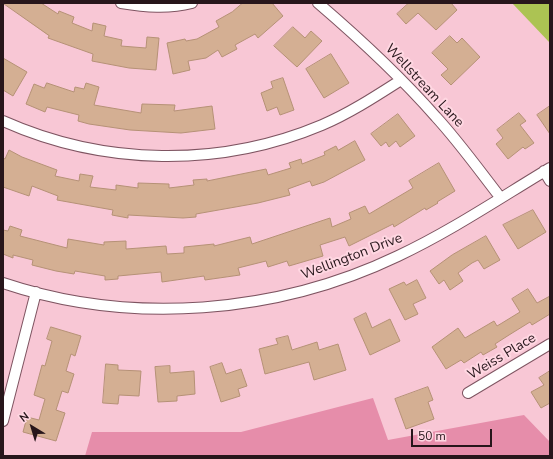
<!DOCTYPE html>
<style>
body{margin:0}
#map{position:relative;width:553px;height:459px;overflow:hidden;background:#f8c7d5;font-family:"Nunito Sans",sans-serif}
canvas{display:block}
.frame{position:absolute;inset:0;border:4px solid #27161b;pointer-events:none}
.north{position:absolute;left:12px;top:407px;width:40px;height:40px;-webkit-text-stroke:3px #ffd7e2;paint-order:stroke;rotate:322deg;font-size:11px;font-weight:700;line-height:16px;text-align:center;color:#27161b}
.north::after{content:'';display:block;margin:auto;width:14px;height:18px;background:#27161b;clip-path:polygon(50% 0,100% 100%,50% 72%,0 100%)}
.scale{position:absolute;left:411px;top:429px;width:81px;height:18px;box-sizing:border-box;border:2px solid #27161b;border-top:0;padding-left:5px;font-size:12px;line-height:14px;white-space:nowrap;color:#27161b;-webkit-text-stroke:3px #ffd7e2;paint-order:stroke}
</style>
<div id="map">
<canvas width="553" height="459"></canvas>
<div class="frame"></div>
<div class="north">N</div>
<div class="scale">50 m</div>
</div>
<script>
const ctx = document.querySelector('canvas').getContext('2d');
ctx.lineJoin = 'round';
function paint(path, color) { ctx.fillStyle = color; ctx.fill(path, 'evenodd'); }
function trace(path, color, width, dash) { ctx.strokeStyle = color; ctx.lineWidth = width; ctx.lineCap = dash ? 'butt' : 'round'; ctx.setLineDash(dash || []); ctx.stroke(path); }
function drawText(font, color, halo, rows, align = 'center') {
  ctx.font = font + ' "Nunito Sans",sans-serif'; ctx.lineWidth = 4; ctx.setLineDash([]); ctx.textBaseline = 'middle'; ctx.strokeStyle = halo; ctx.fillStyle = color; for (const [text, x, y, turn = 0] of rows) {
    ctx.save(); ctx.translate(x, y); ctx.rotate((+turn || 0) * Math.PI / 180); ctx.textAlign = isNaN(turn) ? turn : align; if (halo) ctx.strokeText(text, 0, 0); ctx.fillText(text, 0, 0); ctx.restore();
  }
}
paint(new Path2D(`
 M373,398L388,440L524,415L550,442V456H85L92,432H241Z`), '#e68daa');
paint(new Path2D(`
 M512,3H550V43Z`), '#acc353');
const building = new Path2D(`
 M3,3H41L58,14L59,11L74,17L72,23L92,31L93,23L106,26L104,36L122,40L121,46L146,48L147,37L159,38L156,70L129,68L92,61L93,54L48,38L49,36Z
 M243,3H272L283,16L258,38L255,34L235,45L237,49L222,57L218,50L206,58L188,61L190,70L173,74L167,43L185,39L186,41L197,39L219,27L216,21L232,12Z
 M409,3H451L457,10L436,30L418,13L406,24L397,14Z
 M293,27L305,38L311,31L322,41L297,67L274,46Z
 M450,36L457,43L462,38L480,57L451,85L441,75L448,69L432,53Z
 M331,54L349,83L324,98L306,69Z
 M3,58L27,72L13,96L3,90Z
 M283,78L294,110L280,115L277,107L267,111L261,93L273,88L271,82Z
 M47,83L74,92L75,87L84,89L86,83L99,87L94,105L141,113L142,104L175,105L174,111L212,106L215,129L181,133L130,130L89,124L78,121L79,115L47,107L45,112L26,104L34,84L44,88Z
 M550,106V134L537,115Z
 M519,113L526,121L520,125L534,143L525,149L523,147L508,159L496,144L503,138L497,130Z
 M398,114L415,136L400,147L396,141L389,147L386,142L381,146L371,134Z
 M355,141L365,160L324,182L312,186L310,181L288,189L290,195L258,203L196,214V217L183,218L128,215V218L112,215L113,210L57,200L58,196L32,186L29,196L3,187V158L5,159L9,150L22,157L57,170L55,176L79,181L80,174L93,176L90,187L116,190V185L138,188V183L169,184V188L194,185L193,180L207,179V181L266,169L268,175L291,168L289,163L301,159L302,164L325,155L324,152L336,146L338,150Z
 M439,163L455,191L437,202L438,203L426,210L425,208L394,227L393,224L349,246L345,237L320,245L323,256L289,266L287,261L268,267L266,261L238,268L240,275L205,280L204,276L162,282L161,272L118,276V279L105,280V276L75,271L74,274L56,271L32,265L33,260L13,255V258L3,254V230L8,231L10,226L22,230L20,236L67,248L68,239L104,245V242L126,241V249L166,246L167,254L184,253V247L214,244V246L250,237L252,244L330,218L332,227L351,219L349,213L365,206L369,214L413,188L409,181Z
 M533,210L546,232L518,249L503,225Z
 M486,236L500,260L484,269L478,260L472,263L458,273L463,281L450,290L444,280L439,284L430,271L452,255Z
 M417,280L426,298L413,304L418,314L405,320L389,289L404,282L406,285Z
 M528,289L537,303L550,296V314L532,325L530,322L509,335L495,344L497,347L483,355L481,352L464,363L461,360L446,369L432,347L458,328L465,338L494,321L497,326L502,323L520,312L512,299Z
 M366,313L372,328L390,319L400,341L370,355L354,319Z
 M51,327L81,336L75,356L71,354L66,371L74,374L68,393L62,391L56,410L65,413L56,441L23,432L27,417L39,420L45,399L34,395L42,365L45,366L52,341L47,339Z
 M288,336L292,350L317,342L319,350L338,344L346,370L314,380L309,362L265,374L259,349L278,344L276,339Z
 M222,363L226,374L241,369L247,386L238,389L240,396L221,402L210,367Z
 M106,364L118,365V370L141,371L139,396L119,395L118,404L103,403Z
 M170,366V373L194,371L195,394L177,396V401L158,402L155,367Z
 M550,371V403L541,408L531,392L544,385L539,378Z
 M428,387L433,400L428,402L434,419L406,429L395,399Z`);
paint(building, '#d4af93');
trace(building, '#b59176', 1);
const minor = new Path2D(`
 M121,3C146,7 168,9 192,3
 M318,3C360,39 400,76 436,117C459,142 479,170 500,197
 M3,121C104,166 220,168 322,125C350,113 376,96 401,80
 M544,171L550,181
 M3,283C131,326 277,314 398,256C451,231 500,198 550,168
 M468,393L550,344
 M3,421L36,292`);
trace(minor, '#7e5461', 12);
trace(minor, '#fff', 10);
drawText('14px', '#27161b', '#ffd7e2', [
 ["Wellstream Lane",424,86,47],
 ["Wellington Drive",352,257,-21],
 ["Weiss Place",502,357,-31]
]);
</script>
